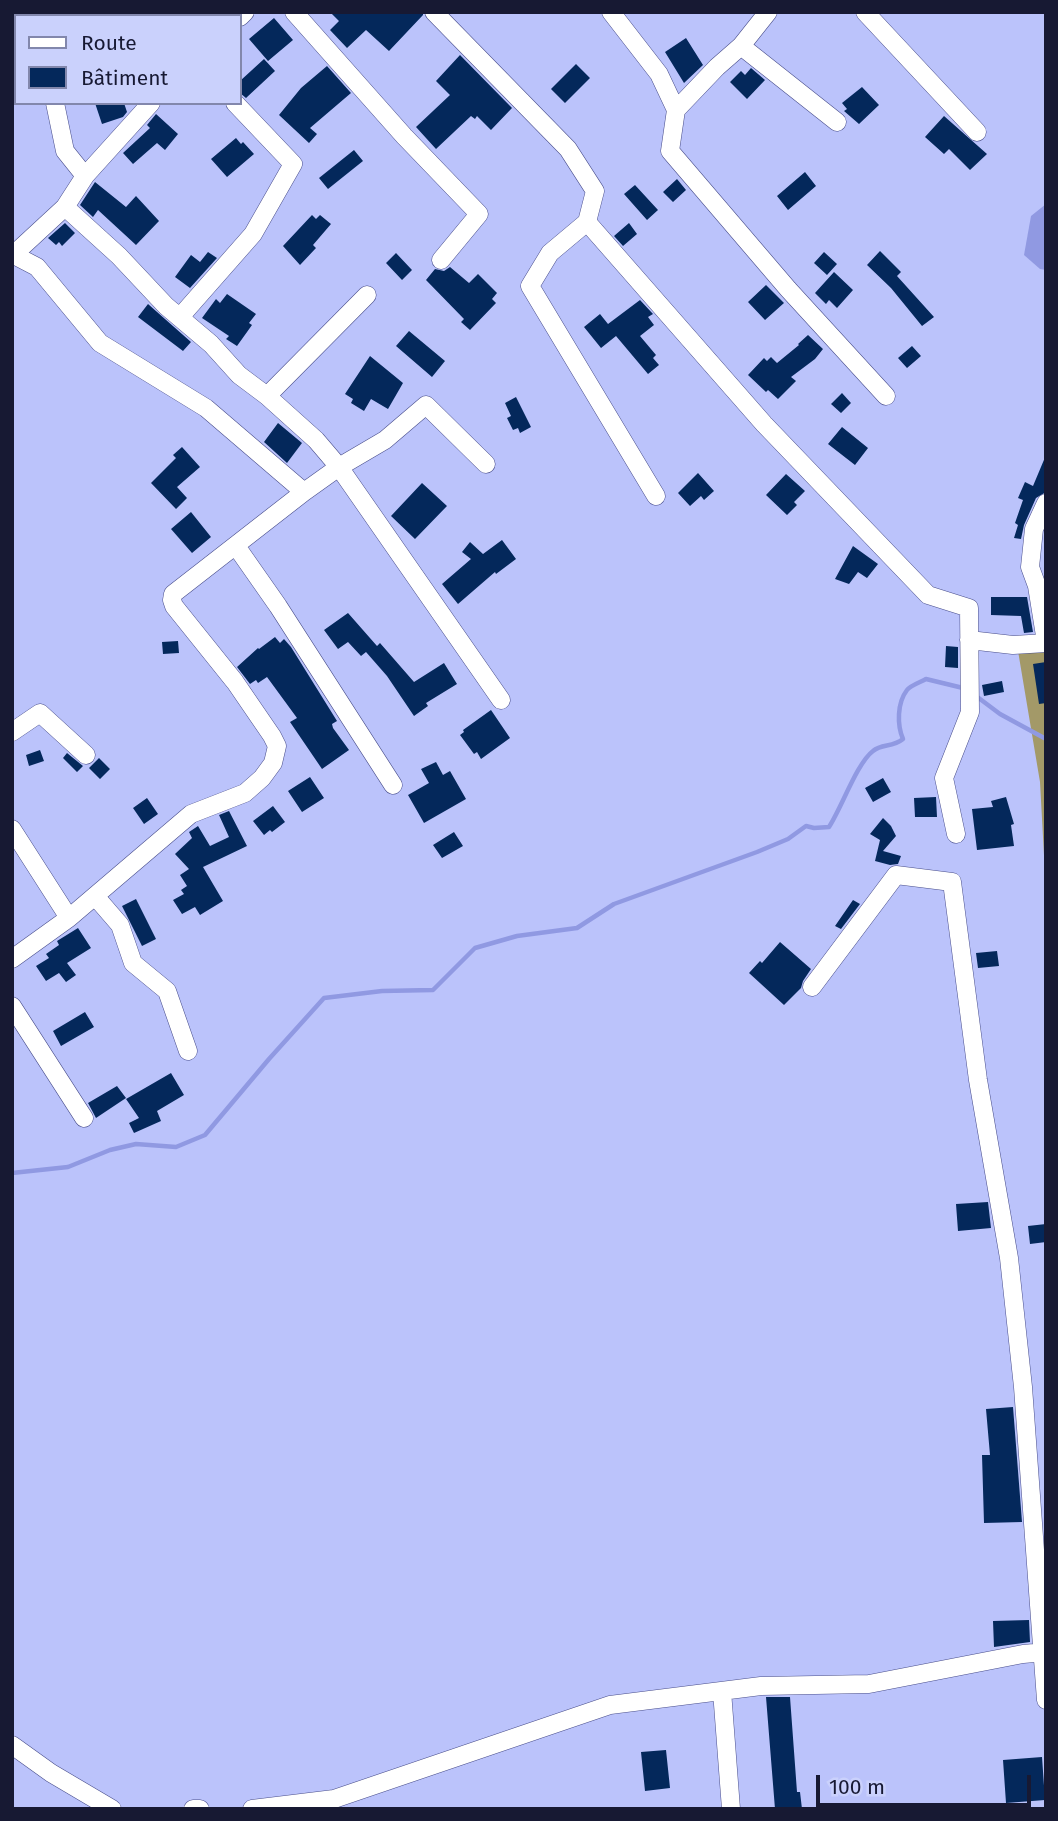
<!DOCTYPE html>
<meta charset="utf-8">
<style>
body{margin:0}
#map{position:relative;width:1058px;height:1821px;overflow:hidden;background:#bbc3fb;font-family:"Fira Sans",sans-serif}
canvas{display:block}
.frame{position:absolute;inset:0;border:14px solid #171933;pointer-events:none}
.legend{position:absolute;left:14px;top:14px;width:228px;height:91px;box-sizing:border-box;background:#cad1fc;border:2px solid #8287ac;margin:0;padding:9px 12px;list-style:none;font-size:21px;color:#171933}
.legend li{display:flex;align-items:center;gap:14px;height:35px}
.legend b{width:35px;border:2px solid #8287ac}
.scale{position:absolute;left:816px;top:1775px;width:215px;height:32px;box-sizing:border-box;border:4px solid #171933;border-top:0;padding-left:9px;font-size:21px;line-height:24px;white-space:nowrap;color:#171933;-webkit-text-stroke:5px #cad1fc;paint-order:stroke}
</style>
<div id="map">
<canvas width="1058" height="1821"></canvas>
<div class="frame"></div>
<ul class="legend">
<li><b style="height:9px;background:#fff"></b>Route</li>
<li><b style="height:19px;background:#04285b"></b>Bâtiment</li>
</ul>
<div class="scale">100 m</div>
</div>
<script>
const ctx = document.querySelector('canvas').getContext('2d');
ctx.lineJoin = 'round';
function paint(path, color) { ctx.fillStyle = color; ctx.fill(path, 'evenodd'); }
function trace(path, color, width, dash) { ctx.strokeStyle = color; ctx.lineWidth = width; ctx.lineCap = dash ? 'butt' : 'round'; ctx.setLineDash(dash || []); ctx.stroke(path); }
paint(new Path2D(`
 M1046,643V892L1040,782L1017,645Z`), '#a39968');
paint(new Path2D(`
 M1046,204V270L1040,269L1024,255L1031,216Z`), '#9099e2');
trace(new Path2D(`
 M976,696L1000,714L1046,739
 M12,1173L68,1167L110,1150L136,1144L176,1147L205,1135L269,1059L324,998L382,991L433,990L475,948L517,936L577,928L614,904L757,852L788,839L806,826L814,828L829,827C842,807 857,763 873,751C882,743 892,748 903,739C897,725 897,703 907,690C911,685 921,682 926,679L963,688`), '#9099e2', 4.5);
paint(new Path2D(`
 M330,12H423V15L389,51L366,30L347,48L330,30L339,21Z
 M274,18L293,40L268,61L249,39Z
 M686,38L703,65L684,83L665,52Z
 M460,55L512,108L491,130L477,116L475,119L471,116L436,149L416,127L450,95L436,81Z
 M264,59L275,71L246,98L240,93V81Z
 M576,64L590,78L565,103L551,89Z
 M327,66L351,93L310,128L317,134L309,143L279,115L301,88Z
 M751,68L765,80L747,99L730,82L741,71L745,75Z
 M862,87L879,105L859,124L844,111L847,109L842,103Z
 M95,103H124L127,112L123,117L102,124Z
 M156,114L178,134L165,150L157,143L133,164L123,153L150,128L147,125Z
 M944,116L987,154L970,170L949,149L944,154L925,137Z
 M236,138L241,144L243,142L254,154L227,177L211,159Z
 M354,150L363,161L328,189L319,178Z
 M805,172L816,186L788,210L777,196Z
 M677,179L686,190L673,202L663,192Z
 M95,182L126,207L136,196L159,221L136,245L98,210L93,217L80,205Z
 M635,185L658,210L647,220L624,194Z
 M312,215L316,219L320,215L331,224L313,245L316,248L300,265L283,246Z
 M65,223L75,233L62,246L59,242L56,245L48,238Z
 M629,223L637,234L623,246L614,236Z
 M880,251L901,272L897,276L934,317L922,326L891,288L867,265Z
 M208,252L217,258L190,288L175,277L191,255L200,262Z
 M824,252L837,264L827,275L814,263Z
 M396,253L412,270L402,280L386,263Z
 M450,267L469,283L478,274L497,293L492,299L496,303L470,330L461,322L464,319L426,280L435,269L444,271Z
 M834,272L853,290L837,308L829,300L826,304L815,293Z
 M766,285L784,303L765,320L748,302Z
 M227,294L256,314L249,323L252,325L237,346L226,339L229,336L202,318L216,299L220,303Z
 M640,300L653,314L648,317L654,325L640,336L656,355L653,358L659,365L648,374L616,336L601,348L584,327L600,314L608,324Z
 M148,304L191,342L183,351L138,317Z
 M409,331L445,361L432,377L396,346Z
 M808,335L823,349L815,359L791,377L796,381L778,399L768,390L766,392L748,375L764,358L767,361L771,357L777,363L799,345L798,344Z
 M912,346L921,356L907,368L898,358Z
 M370,356L403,383L388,409L371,399L364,411L351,403L353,399L345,394Z
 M842,393L851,403L841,413L831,404Z
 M516,397L531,427L520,433L518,428L513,430L507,418L511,416L505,403Z
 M278,423L302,443L287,463L264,442Z
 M842,427L868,448L855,465L828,444Z
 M182,447L200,467L177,487L187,498L176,509L151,483L176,458L173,455Z
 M1046,455V492L1036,498L1024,525L1021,539L1014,538L1018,525L1015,523L1023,500L1018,498L1025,482L1033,486Z
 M698,473L714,491L704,500L701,496L690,506L678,493Z
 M786,474L805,491L794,502L797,505L787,515L766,495Z
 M422,483L447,506L415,539L391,516Z
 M191,512L211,537L192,553L171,529Z
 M502,540L516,559L496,574L495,572L458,604L442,584L471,559L462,552L470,542L483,554Z
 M853,546L878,564L867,578L858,572L849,584L835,579Z
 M991,597H1027L1033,632L1024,633L1021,616L991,615Z
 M348,613L377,646L380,643L414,682L444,663L457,684L426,703L428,706L414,716L387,676L366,652L361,656L348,642L338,649L324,630Z
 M275,637L280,643L284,639L291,647L337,721L332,724L333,728L349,750L322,769L290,722L297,718L267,677L258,683L256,680L250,684L237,667L258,648L259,649Z
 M178,641L179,653L163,654L162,642Z
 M946,646L958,647V668L945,667Z
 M1046,662V703L1039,704L1033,664Z
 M1002,681L1004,692L984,696L982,685Z
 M491,710L510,738L481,759L477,752L474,754L460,735L464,732L463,730Z
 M40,750L44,761L29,766L26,755Z
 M67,753L83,766L77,772L63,758Z
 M99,758L110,769L100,779L89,768Z
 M436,762L443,775L450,771L466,799L424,823L408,795L429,783L421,769Z
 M310,777L324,798L302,812L288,791Z
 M883,778L891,792L873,802L865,788Z
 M936,797L937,817H915L914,798Z
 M1006,797L1014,824L1011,825L1014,846L977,850L972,809L993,807L991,801Z
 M147,798L158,814L144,824L133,808Z
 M273,806L285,822L272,832L270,830L264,835L253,821Z
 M229,811L247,846L203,867L223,901L200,915L195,907L182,914L173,900L184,894L181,890L187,886L180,875L189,869L175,854L192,838L189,832L198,826L210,846L229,837L219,815Z
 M883,818L891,826L896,836L883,851L901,856L898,864L890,865L875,861L880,840L870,834Z
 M454,832L463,846L442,858L433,845Z
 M136,899L156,939L142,946L122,906Z
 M853,900L860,904L841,929L835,926Z
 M78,928L91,948L67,963L76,975L66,982L59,973L46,981L36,966L49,958L46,954L59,945L57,941Z
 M780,942L811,969L803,981L801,988L784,1005L749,973L760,961L762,963Z
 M997,951L999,966L978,968L976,953Z
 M85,1012L94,1027L61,1046L53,1031Z
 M171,1073L184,1095L157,1111L161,1121L134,1133L129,1123L139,1118L126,1099Z
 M117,1086L126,1098L96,1118L88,1103Z
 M988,1202L991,1228L958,1231L956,1204Z
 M1046,1224V1242L1030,1244L1028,1226Z
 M1013,1407L1022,1522L984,1523L982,1455H990L986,1409Z
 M1029,1620L1030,1642L994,1647L993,1621Z
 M766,1697H790L797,1792H800L802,1809H775Z
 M666,1750L670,1788L645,1791L641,1752Z
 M1042,1757L1045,1800L1006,1803L1003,1760Z`), '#04285b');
const minor = new Path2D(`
 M36,12L37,16
 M208,12L210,16
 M294,12L404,136L479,214L441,260
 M434,12L568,149L595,191L587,222L550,253L530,286L656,496
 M611,12L659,74L676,110L670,151L788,289L886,396
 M865,12L977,132
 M240,17L245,12
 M741,46L768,12
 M55,103L65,151L85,176
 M676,110L717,67L741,46L837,122
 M65,207L119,256L166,306L211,344L239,375L267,396L367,295
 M587,222L764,424L928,595L969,608L970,712L944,778L956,834
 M14,255L37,267L100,343L206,408L304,492
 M12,256L65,207L85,176L151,103
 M180,317L253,234L293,164L235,103
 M267,396L316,440L339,467L501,700
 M1046,503L1034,529L1030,567L1037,586L1046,642
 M236,546L278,606L393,785
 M969,640L1013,645L1046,643
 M12,732L40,713L86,755
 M12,829L69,918
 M95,896L120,925L133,963L167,991L188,1051
 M12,959L69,918L191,814L245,793L262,778L273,763L277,746L272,736L235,682L174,606L172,600L173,594L304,492L339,467L385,440L426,405L486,464
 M812,987L896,875L952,882L978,1080L1009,1258L1023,1387L1046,1700
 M12,1006L84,1118
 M722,1691L731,1809
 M12,1745L51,1773L112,1809
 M193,1809H200
 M252,1809L334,1799L610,1705L761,1686L869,1684L1023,1654L1046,1652`);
trace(minor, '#494e8b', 19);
trace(minor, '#fff', 18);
</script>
